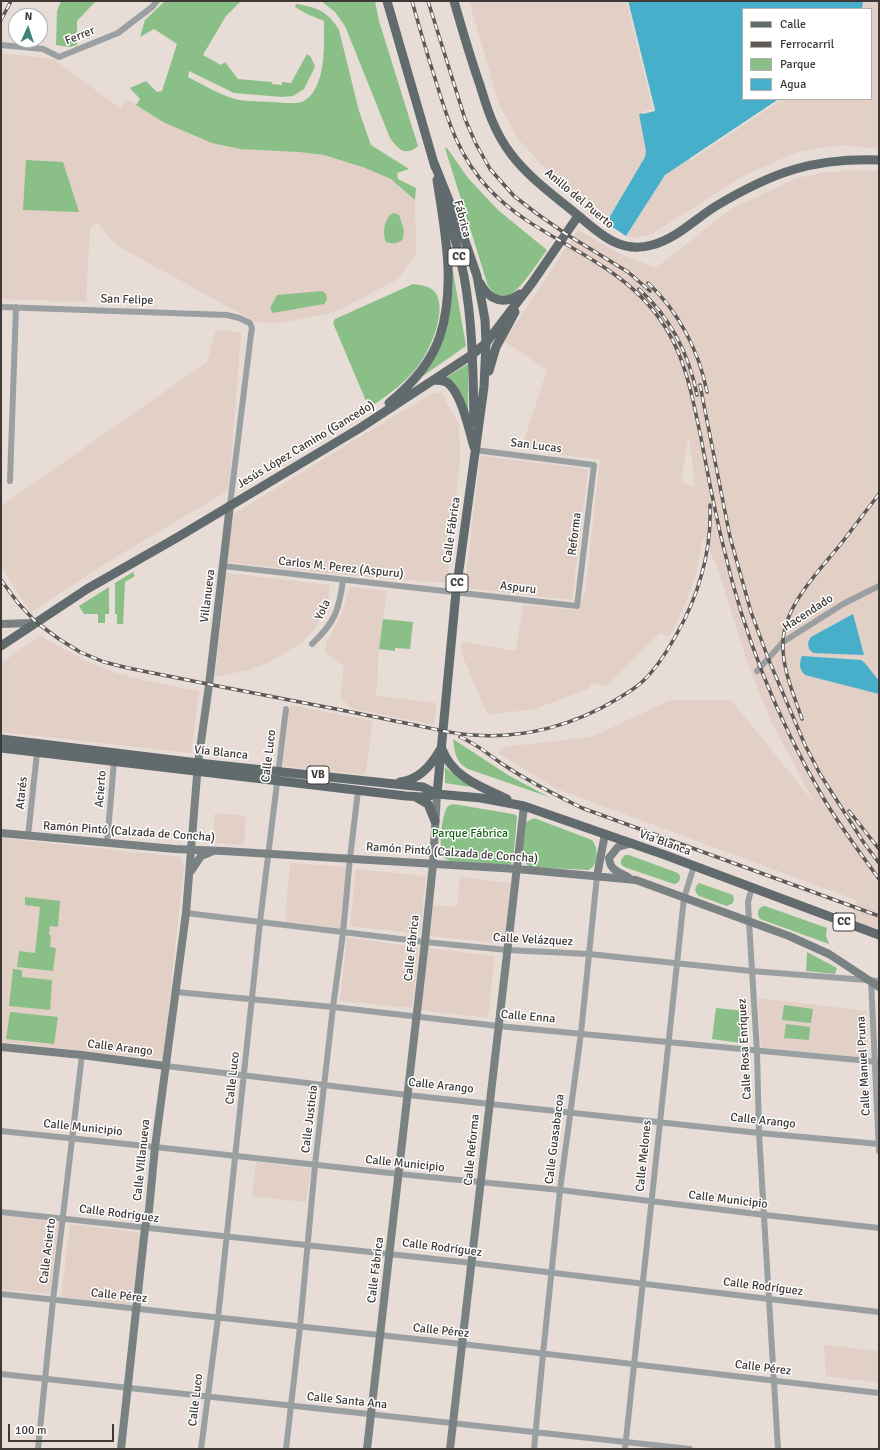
<!DOCTYPE html>
<meta charset="utf-8">
<style>
body{margin:0}
#map{position:relative;width:880px;height:1450px;overflow:hidden;background:#e8dcd7;font-family:Signika,sans-serif}
canvas{display:block}
.frame{position:absolute;inset:0;border:2px solid #3e3937;pointer-events:none}
.legend{position:absolute;left:742px;top:8px;width:130px;height:92px;box-sizing:border-box;background:#fff;border:1px solid #b2b0af;margin:0;padding:5px 7px;list-style:none;font-size:12px;color:#3e3937}
.legend li{display:flex;align-items:center;gap:8px;height:20px}
.legend b{width:20px;border:1px solid #b2b0af}
.north{position:absolute;left:8px;top:8px;width:40px;height:40px;box-sizing:border-box;background:#fff;border:1px solid #b2b0af;border-radius:50%;rotate:3deg;font-size:11px;font-weight:700;line-height:16px;text-align:center;color:#3e3937}
.north::after{content:'';display:block;margin:auto;width:14px;height:18px;background:#3e847d;clip-path:polygon(50% 0,100% 100%,50% 72%,0 100%)}
.scale{position:absolute;left:8px;top:1424px;width:106px;height:18px;box-sizing:border-box;border:2px solid #3e3937;border-top:0;padding-left:5px;font-size:12px;line-height:14px;white-space:nowrap;color:#3e3937;-webkit-text-stroke:3px #fff;paint-order:stroke}
</style>
<div id="map">
<canvas width="880" height="1450"></canvas>
<div class="frame"></div>
<ul class="legend">
<li><b style="height:5px;background:#616b6d"></b>Calle</li>
<li><b style="height:5px;background:#605a57"></b>Ferrocarril</li>
<li><b style="height:11px;background:#8ac087"></b>Parque</li>
<li><b style="height:11px;background:#48afca"></b>Agua</li>
</ul>
<div class="north">N</div>
<div class="scale">100 m</div>
</div>
<script>
const ctx = document.querySelector('canvas').getContext('2d');
ctx.lineJoin = 'round';
function paint(path, color) { ctx.fillStyle = color; ctx.fill(path, 'evenodd'); }
function trace(path, color, width, dash) { ctx.strokeStyle = color; ctx.lineWidth = width; ctx.lineCap = dash ? 'butt' : 'round'; ctx.setLineDash(dash || []); ctx.stroke(path); }
function drawText(font, color, halo, rows, align = 'center') {
  ctx.font = font + ' Signika,sans-serif'; ctx.lineWidth = 3; ctx.setLineDash([]); ctx.textBaseline = 'middle'; ctx.strokeStyle = halo; ctx.fillStyle = color; for (const [text, x, y, turn = 0] of rows) {
    ctx.save(); ctx.translate(x, y); ctx.rotate((+turn || 0) * Math.PI / 180); ctx.textAlign = isNaN(turn) ? turn : align; if (halo) ctx.strokeText(text, 0, 0); ctx.fillText(text, 0, 0); ctx.restore();
  }
}
paint(new Path2D(`
 M469,1H628L655,111L639,114L646,151L645,157L609,217L543,166L519,140L499,104Z
 M863,1H879V149L843,145L800,151L745,175L650,235L635,238L626,236L665,175L779,99H871V9H862Z
 M1,53L53,59L120,108L127,99L163,122L299,152L324,155L365,168L391,179L415,200L416,253L398,279L341,309L324,315L279,323H260L254,321L116,245L97,223L90,228L86,302L1,299Z
 M861,170L879,171V932L851,922L856,900L557,789L498,753L503,747L592,737L670,700H731L815,804L772,723L751,673L717,567L703,537L696,575L679,619L669,636L660,633L606,687L590,683V688L535,709L488,715L461,653L462,642L516,651L523,605L576,610L585,594L600,460L521,449L547,370L504,341L578,230L622,255L656,268L731,209L797,178L828,172ZM688,439H689L695,487L681,482Z
 M216,330L241,332L229,490L111,560L31,612L15,589L1,566V506L207,362Z
 M441,392L459,424L460,458L447,583L335,574L227,562L230,516L431,394Z
 M480,456L588,469L572,600L465,588Z
 M227,573L330,585L328,601L319,622L311,634L298,645L266,664L248,670L215,677Z
 M350,587L387,591L378,659V672L376,696L436,703L434,725L350,708L340,696L344,666L325,652L327,641L341,615Z
 M40,636L86,661L113,672L142,680L199,691L191,753L1,732V663Z
 M290,705L373,721L365,775L283,766Z
 M215,813L246,816L244,845L212,843Z
 M1,838L181,857L184,865L163,1059L1,1042Z
 M290,863L347,867L341,928L285,921Z
 M356,869L426,876L420,934L350,926Z
 M460,877L511,883L504,944L430,936L433,905L457,907Z
 M347,937L419,948L412,1008L340,1001Z
 M428,948L495,956L488,1018L421,1010Z
 M758,998L866,1011L869,1058L761,1047Z
 M256,1162L311,1169L306,1202L252,1196Z
 M1,1215L59,1221L50,1294L1,1289Z
 M70,1224L141,1233L132,1305L61,1297Z
 M824,1345L879,1351V1383L826,1376Z`), '#e2cfc6');
paint(new Path2D(`
 M61,1H96L77,21V45L70,47L56,45L57,11Z
 M165,1H241L226,16L203,55L221,65L225,62L238,79L272,82V84L282,85V82L291,83L307,54L311,57L315,67L304,89L293,96L282,97L234,93L189,71L188,77C201,84 221,95 235,99C246,102 260,101 271,102C279,102 297,105 304,101C327,87 324,43 324,21L307,14L295,7L296,4C316,7 328,11 339,30L359,111L371,145L409,169L397,173L398,179L416,188L415,200L391,179L365,168L324,155L299,152L240,149L212,143L163,122L136,105L140,99L130,88L146,81L157,92L162,91L177,44L154,29L140,37L145,20Z
 M321,1H375L379,21L418,146C405,157 398,149 390,138L345,26L335,12Z
 M445,148H447L468,178L498,210L547,250C539,261 523,285 513,293C504,299 493,294 488,286Z
 M26,160L63,162L79,212L23,210Z
 M394,213L399,215L404,230L403,239C398,244 393,244 386,242C382,232 384,222 391,214Z
 M451,260L466,346L420,378L439,349Z
 M413,284C423,285 435,287 438,298C445,318 427,357 414,371C401,386 385,397 369,408L333,323L335,319Z
 M322,291L326,294L327,300L324,304L273,313L270,308L277,295Z
 M468,364V413C463,400 460,383 445,378Z
 M133,572L135,576L125,582L123,624H117V614H115V583Z
 M109,587V614H105V623H98V614H84L79,606Z
 M383,619L413,622L410,649L395,648V651L379,649Z
 M453,739L508,775L549,797L468,769C455,761 455,753 453,739Z
 M445,767L461,780L477,788L445,783Z
 M453,804L513,814L516,815L517,818L513,860L511,864L509,866L451,861C448,860 445,859 443,856C438,848 442,813 448,806Z
 M534,818L592,840C599,848 599,866 588,870L530,867C517,860 524,835 526,822Z
 M625,855H629L678,873C682,878 680,883 674,884L624,867L621,864V860Z
 M699,883L733,895L734,899L733,903L727,906L699,896C694,892 694,887 699,883Z
 M25,897L60,901L58,927L50,926L49,935H51L50,947L56,948L53,971L17,967L19,951L35,953L40,907L25,905Z
 M763,906H765L827,928L826,936L829,944L760,919C757,914 757,909 763,906Z
 M807,952L837,968L835,974L806,971Z
 M13,969L22,970V977L52,980L50,1010L9,1006Z
 M784,1005L813,1009L811,1023L782,1020Z
 M716,1008L745,1011L747,1044L712,1039Z
 M10,1012L58,1017L54,1044L6,1039Z
 M786,1024L810,1027L809,1040L784,1038Z`), '#8ac087');
paint(new Path2D(`
 M628,1H863L862,9H743V99H779L665,175L626,236L606,223L645,157L646,151L639,114L655,110Z
 M853,614L864,655L813,653L809,649L808,642L811,637Z
 M802,656L861,660L865,663L879,681V694L805,675C799,669 799,664 802,656Z`), '#48afca');
paint(new Path2D(`
 M626,1H628L655,111L643,114L642,112L653,109Z
 M779,99H781L780,101L690,161L689,159Z`), '#e8dcd7');
trace(new Path2D(`
 M1,45L43,49L59,57L118,33L152,7L157,1
 M1,307L227,315L239,318L250,323L252,328L251,334L230,505
 M10,481L16,307
 M223,566L577,606L594,465L475,450
 M312,644C335,622 339,611 343,580
 M757,671L783,642L843,604L879,586
 M28,836L37,753
 M107,843L114,762
 M752,887L748,902L749,921L757,1051L759,1133L778,1449
 M186,913L425,942L507,950L589,954L751,971L879,981
 M871,980L879,1151
 M176,992L333,1007L498,1026L879,1062
 M166,1066L407,1095L759,1133L879,1144
 M1,1131L155,1147L399,1174L560,1190L765,1215L879,1228
 M1,1212L472,1263L769,1299L879,1312
 M1,1294L462,1344L879,1393
 M1,1374L690,1449
 M38,1449L53,1300L82,1055
 M201,1449L218,1318L260,922L286,709
 M286,1449L300,1327L315,1165L333,1007L343,933L350,858L358,791
 M534,1449L543,1354L560,1190L581,1033L597,876
 M625,1449L684,898L694,866`), '#9aa0a1', 6);
trace(new Path2D(`
 M1,624L33,623
 M1,833L175,849L223,851L517,869L636,880L789,936L829,954L879,987
 M191,871L201,856L211,852
 M597,876L605,834
 M628,877C618,872 610,870 609,858L618,847L632,843
 M1,1047L82,1055L166,1066
 M121,1449L145,1228L149,1210L155,1147L186,913L198,763L209,685L230,505
 M367,1449L425,942L433,864L437,794
 M450,1449L524,806`), '#798183', 8);
trace(new Path2D(`
 M387,1L435,167
 M454,1C462,29 470,57 480,85C487,109 495,133 511,154C529,178 556,197 580,217C601,235 622,254 652,245C676,239 695,219 716,206C773,172 812,158 879,160
 M434,163L464,238L477,276L485,320L486,343L484,387L456,592L437,794
 M446,208C453,231 459,253 464,276C473,325 473,373 474,423
 M480,283C489,301 505,305 520,294
 M489,371L496,347L515,312
 M434,380C440,380 445,380 449,384C462,396 469,430 474,447
 M389,403C410,386 431,363 440,336C456,286 445,231 437,180
 M1,646L87,589L178,537L360,428L473,354L486,343L532,283L578,216
 M1,739L198,763L423,787L437,794L481,798L524,806L665,855L879,935
 M1,748L406,796L423,797L437,794
 M442,749C453,778 482,787 507,799
 M400,782C419,780 431,766 440,750
 M416,797L428,804L435,821`), '#616b6d', 9);
const rail = new Path2D(`
 M412,1C419,26 426,51 434,75C447,118 458,157 490,190C526,228 577,246 618,277C637,291 655,310 667,330C687,363 693,401 701,438C708,475 715,513 724,549C744,635 777,718 821,794C838,824 859,851 879,879
 M428,1L465,119L476,144L490,169L514,196L536,213L566,234L628,272L650,291
 M1,20L11,1
 M648,283C679,312 699,351 707,392
 M639,289C670,317 689,354 697,395
 M700,385L730,537L751,612L768,658L805,745L820,774L864,843L879,863
 M1,580L18,603L36,622L59,639L80,652L104,662L128,668C197,682 267,696 336,709C362,714 389,720 415,725C434,729 453,734 473,735C524,739 575,725 619,698C627,693 636,688 643,681C656,669 666,653 675,637C698,598 712,551 710,505
 M802,719C794,695 782,669 783,643C783,607 819,571 840,545C853,528 866,511 879,494
 M460,737C477,744 489,755 504,765C529,782 556,795 582,808L879,916
 M849,811L879,849`);
trace(rail, '#605a57', 3.5);
trace(rail, '#fff', 2, [6]);
for (const [x, y, w] of [
 [459,257,22],
 [457,583,22],
 [318,775,22],
 [844,922,22]
]) { const box = new Path2D(); box.roundRect(x - w / 2, y - 9, w, 18, 3); ctx.fillStyle = '#fff'; ctx.fill(box); trace(box, '#3e3937', 1); }
drawText('bold 11px', '#3e3937', null, [
 ["CC",459,257],
 ["CC",457,583],
 ["VB",318,775],
 ["CC",844,922]
]);
drawText('12px', '#3e3937', '#fff', [
 ["Ferrer",80,36,-22],
 ["Anillo del Puerto",579,199,40],
 ["Fábrica",462,219,75],
 ["San Felipe",127,300,2],
 ["Jesús López Camino (Gancedo)",306,445,-31],
 ["San Lucas",536,446,7],
 ["Calle Fábrica",452,530,-82],
 ["Reforma",575,534,-83],
 ["Carlos M. Perez (Aspuru)",341,568,6],
 ["Aspuru",518,588,7],
 ["Villanueva",208,596,-83],
 ["Yola",323,610,-65],
 ["Hacendado",808,613,-33],
 ["Vía Blanca",221,753,6],
 ["Calle Luco",269,756,-83],
 ["Acierto",101,789,-85],
 ["Atarés",22,793,-84],
 ["Ramón Pintó (Calzada de Concha)",129,832,4],
 ["Vía Blanca",665,843,20],
 ["Ramón Pintó (Calzada de Concha)",452,853,4],
 ["Calle Velázquez",533,940,3],
 ["Calle Fábrica",412,948,-84],
 ["Calle Enna",528,1017,5],
 ["Calle Arango",120,1048,7],
 ["Calle Rosa Enríquez",745,1049,-93],
 ["Calle Manuel Pruna",864,1066,-93],
 ["Calle Luco",233,1078,-84],
 ["Calle Arango",441,1086,6],
 ["Calle Justicia",310,1119,-83],
 ["Calle Arango",763,1121,6],
 ["Calle Municipio",83,1128,6],
 ["Calle Guasabacoa",555,1139,-83],
 ["Calle Reforma",472,1150,-84],
 ["Calle Melones",644,1156,-84],
 ["Calle Villanueva",142,1160,-84],
 ["Calle Municipio",405,1164,6],
 ["Calle Municipio",728,1200,7],
 ["Calle Rodríguez",119,1214,7],
 ["Calle Rodríguez",442,1248,7],
 ["Calle Acierto",48,1251,-83],
 ["Calle Fábrica",376,1270,-83],
 ["Calle Rodríguez",763,1287,7],
 ["Calle Pérez",119,1296,6],
 ["Calle Pérez",441,1331,6],
 ["Calle Pérez",763,1368,7],
 ["Calle Luco",196,1400,-83],
 ["Calle Santa Ana",347,1401,6]
]);
drawText('12px', '#156317', '#fff', [
 ["Parque Fábrica",470,834]
]);
</script>
